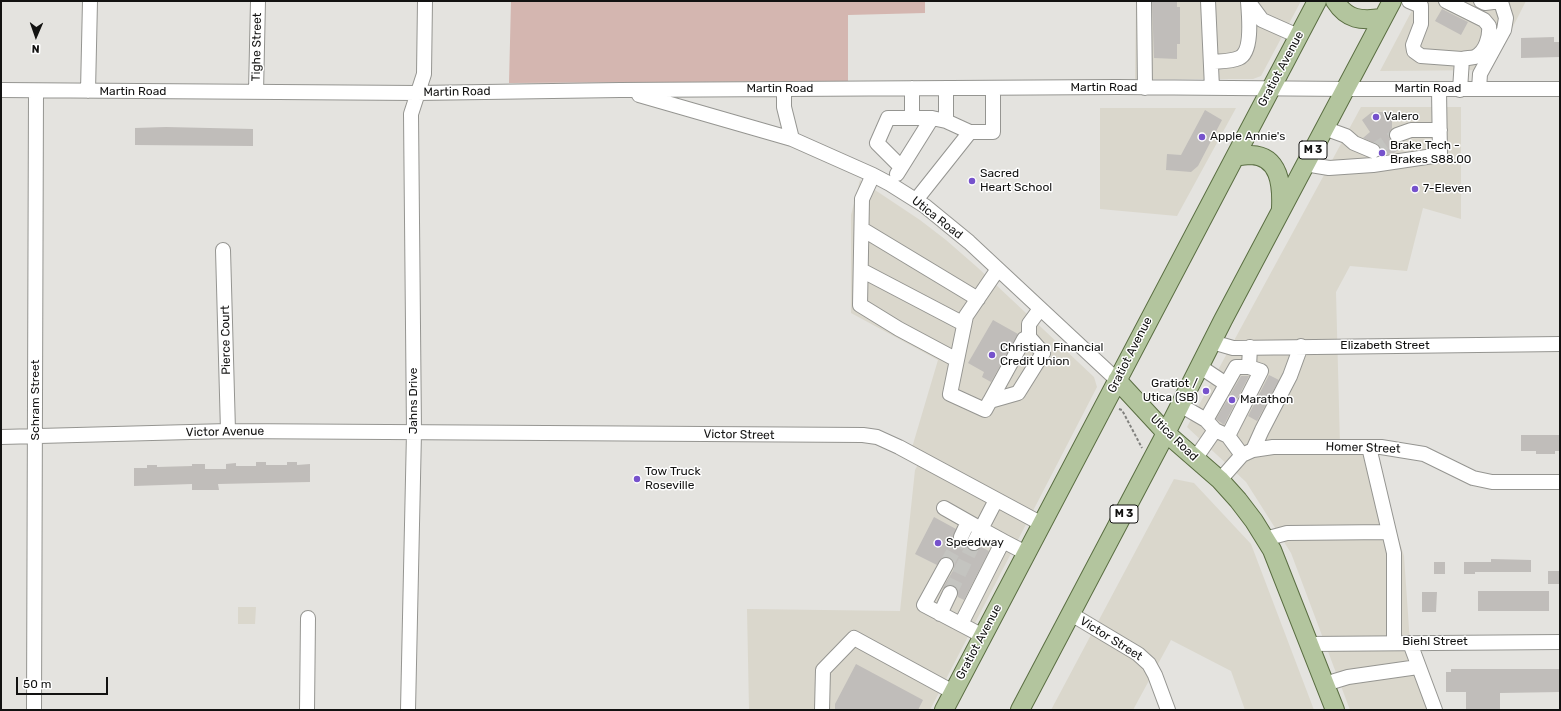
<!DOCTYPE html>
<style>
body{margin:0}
#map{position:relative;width:1561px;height:711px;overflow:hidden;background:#e4e3df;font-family:Rubik,sans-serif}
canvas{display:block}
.frame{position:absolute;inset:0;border:2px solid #121211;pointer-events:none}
.north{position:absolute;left:16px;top:16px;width:40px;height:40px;-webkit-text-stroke:3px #fff;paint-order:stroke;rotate:182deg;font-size:11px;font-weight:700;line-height:16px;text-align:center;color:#121211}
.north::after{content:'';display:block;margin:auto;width:14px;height:18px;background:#121211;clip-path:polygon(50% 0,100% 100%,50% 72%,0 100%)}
.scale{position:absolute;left:16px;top:677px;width:92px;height:18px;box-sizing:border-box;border:2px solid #121211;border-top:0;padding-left:5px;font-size:12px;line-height:14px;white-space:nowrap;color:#121211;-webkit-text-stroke:3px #fff;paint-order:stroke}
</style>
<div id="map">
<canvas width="1561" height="711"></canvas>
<div class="frame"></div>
<div class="north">N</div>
<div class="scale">50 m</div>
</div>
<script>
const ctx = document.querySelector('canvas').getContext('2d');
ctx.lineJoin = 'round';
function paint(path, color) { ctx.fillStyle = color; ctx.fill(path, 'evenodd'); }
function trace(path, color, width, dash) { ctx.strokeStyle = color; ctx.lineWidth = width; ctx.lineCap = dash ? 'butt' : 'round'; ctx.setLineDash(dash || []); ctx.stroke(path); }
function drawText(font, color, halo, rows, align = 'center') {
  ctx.font = font + ' Rubik,sans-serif'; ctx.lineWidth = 3; ctx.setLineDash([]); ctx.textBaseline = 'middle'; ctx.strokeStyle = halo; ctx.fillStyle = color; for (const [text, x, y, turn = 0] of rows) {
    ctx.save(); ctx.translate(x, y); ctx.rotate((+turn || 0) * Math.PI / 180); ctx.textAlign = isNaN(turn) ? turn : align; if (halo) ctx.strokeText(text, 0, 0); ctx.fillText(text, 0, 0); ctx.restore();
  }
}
paint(new Path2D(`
 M1136,1H1301L1261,76L1253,79H1135Z
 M1417,1H1526L1491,70L1380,71Z
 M1361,107H1461V219L1423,208L1407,271L1350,266L1336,292L1340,446L1369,447L1404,556L1410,643L1435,710H1350L1291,553L1246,482L1187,427Z
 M1100,108H1236L1177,216L1100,209Z
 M860,180L920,220L946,240L977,267L1094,377L1097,387L930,710H749L747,609L900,611L915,470L922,457L911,451L938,360L851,313V215Z
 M1174,479L1194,483L1251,544L1314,710H1245L1231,671L1171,640L1133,710H1051Z
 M238,607H256L255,624H238Z`), '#dad7cc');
paint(new Path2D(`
 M511,1H925V13L848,15V81L509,83Z`), '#d4b6b0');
paint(new Path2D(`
 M1152,1H1177V7H1180V44H1177V59L1154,58Z
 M1442,9L1468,22L1461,35L1435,21Z
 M1554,37V42H1560V57L1521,58V38Z
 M1205,110L1222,120L1198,166L1191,172L1166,170L1167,154L1181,155Z
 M1372,112H1392V128L1389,133V138L1395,143L1402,142L1405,145L1394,153L1380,155L1381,150L1380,146L1363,138L1370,132L1362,120Z
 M166,127L253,129V146L135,145V128Z
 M993,320L1018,334L991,382L982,377L984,372L968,363Z
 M1269,375L1279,380L1257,421L1248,416Z
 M1241,376H1249L1224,425L1216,419Z
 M1521,435H1560V451H1555V454H1536V451H1521Z
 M256,462H266V465H287V462H297V465L310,464V482L218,484L219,490H192V484L134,486V468H147V465H157V467L192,466V464H205V469H226V464L236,463V466H256Z
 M934,517L956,529L953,538L957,544L961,545L966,544L970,550L974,551L978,550L981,547L989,551L964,600L958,597V592L954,586L949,585L942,589L954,569L953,561L950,558L946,557L942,558L937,565L915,554Z
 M1491,559L1531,560V572H1475V574H1464V562H1491Z
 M1434,562H1445V574H1434Z
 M1548,571H1559V584H1548Z
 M1478,591H1549V611H1478Z
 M1422,592H1437L1436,612H1422Z
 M856,664L923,700L918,710H835V704Z
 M1451,669H1560V692L1500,693V710H1466V692H1446V672H1451Z`), '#c0bdba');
trace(new Path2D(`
 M1373,151L1397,135
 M946,565L961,537
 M950,593L974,543`), '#c4c4c0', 14, [14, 7]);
const minor = new Path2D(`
 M1144,1L1145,88
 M1208,1L1212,88
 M1248,1L1262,20L1298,36
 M1409,1L1421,6V24L1413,45L1414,51L1421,56L1462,59L1460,90
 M1446,1L1484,20L1489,26C1490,36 1486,52 1475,57C1471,58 1466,58 1462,59
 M1481,1L1485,3L1501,1
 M1211,62C1219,61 1230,62 1239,58C1253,52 1249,15 1248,2
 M912,88V118
 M784,89V107L792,139
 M1479,89L1480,74L1504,30L1506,18L1501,2
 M1,90L417,93L620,90L1117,87L1345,89H1560
 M88,91L90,1
 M256,92L258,1
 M639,95L792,139L873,175L890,184L925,206L969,242L1117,380
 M946,121V88
 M1324,128L1346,136L1354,143L1373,151
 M970,132H993V88
 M1397,135L1411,130H1440
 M1305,164L1329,168L1373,165L1440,155L1439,90
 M901,167L877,143L888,118H932L946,121L970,132L916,200
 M897,174L932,118
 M873,175L862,199L860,305L899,329L957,360
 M862,229L978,299
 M223,250L228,431
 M998,269L966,316L950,394L985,410L990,401L1018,393L1043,353L1029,337V324L1040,309
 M861,270L964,324
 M1212,342L1233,348L1560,344
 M1199,366L1226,384
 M990,401L1024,339L1029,337
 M1180,405L1206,420L1215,430L1228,436L1242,455
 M1206,420L1236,367H1249
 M1228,436L1261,371L1249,367L1250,347
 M1,437L228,431L863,435L877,437L899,447L1042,524
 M1369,447L1394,553V642
 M1253,450L1262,430L1290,376L1301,346
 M1195,459L1215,430
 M1220,480L1242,455L1253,450L1273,447H1381L1424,454L1473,478L1492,482H1560
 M944,508L981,529L996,500
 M961,537L968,522
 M1265,539L1287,533L1389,532
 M974,543L981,529L1003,541
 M946,565L924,605L983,636
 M940,614L950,593
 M1071,614L1138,654L1149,664L1155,675L1168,710
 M961,624L1003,541L1026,553
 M1410,643L1435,710
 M1309,644L1560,642
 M1325,684L1348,677L1418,667
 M34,710L36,91
 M307,710L308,618
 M408,710L414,432L411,114L424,74L425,1
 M822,710L823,670L854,638L953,692`);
const major = new Path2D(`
 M1335,1C1347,20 1361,21 1382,18
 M1235,157C1240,156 1246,155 1251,155C1280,156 1282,186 1281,208
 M1117,380L1166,433L1220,480L1238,500L1254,521L1272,550L1335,710
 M944,710L1317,1
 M1020,710L1166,433L1223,320L1392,1`);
trace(minor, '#959591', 16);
trace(major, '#5a6e42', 20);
trace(new Path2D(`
 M1119,409L1122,410L1142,448`), '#81817e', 2, [3, 2]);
trace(minor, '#fff', 14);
trace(major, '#b3c59e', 18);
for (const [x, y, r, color] of [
 [1376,117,4,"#7652cc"],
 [1202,137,4,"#7652cc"],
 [1382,153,4,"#7652cc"],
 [972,181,4,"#7652cc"],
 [1415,189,4,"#7652cc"],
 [992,355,4,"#7652cc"],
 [1206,391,4,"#7652cc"],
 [1232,400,4,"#7652cc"],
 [637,479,4,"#7652cc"],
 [938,543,4,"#7652cc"]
]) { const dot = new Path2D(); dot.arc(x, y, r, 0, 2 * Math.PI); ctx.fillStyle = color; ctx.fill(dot); trace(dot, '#fff', 1.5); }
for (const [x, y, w] of [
 [1313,150,28],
 [1124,514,28]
]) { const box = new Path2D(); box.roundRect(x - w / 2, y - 9, w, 18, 3); ctx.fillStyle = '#fff'; ctx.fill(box); trace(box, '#121211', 1); }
drawText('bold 11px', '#121211', null, [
 ["M 3",1313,150],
 ["M 3",1124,514]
]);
drawText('12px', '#121211', '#fff', [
 ["Tighe Street",257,47,-89],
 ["Gratiot Avenue",1281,69,-62],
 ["Martin Road",1104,88],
 ["Martin Road",780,89],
 ["Martin Road",1428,89],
 ["Martin Road",133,92],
 ["Martin Road",457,92,-1],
 ["Utica Road",937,218,38],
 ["Pierce Court",226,340,-91],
 ["Elizabeth Street",1385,346],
 ["Gratiot Avenue",1130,355,-63],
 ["Schram Street",36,400,-90],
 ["Jahns Drive",414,401,-90],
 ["Victor Avenue",225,432,-1],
 ["Victor Street",739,435,1],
 ["Utica Road",1174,438,44],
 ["Homer Street",1363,448,2],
 ["Victor Street",1111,639,32],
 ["Gratiot Avenue",979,642,-62],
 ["Biehl Street",1435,642]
]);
drawText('12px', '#121211', '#fff', [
 ["Valero",1384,117],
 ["Apple Annie's",1210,137],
 ["Brake Tech -",1390,146],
 ["Brakes S88.00",1390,160],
 ["Sacred",980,174],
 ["Heart School",980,188],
 ["7-Eleven",1423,189],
 ["Christian Financial",1000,348],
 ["Credit Union",1000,362],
 ["Gratiot /",1198,384,"right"],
 ["Utica (SB)",1198,398,"right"],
 ["Marathon",1240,400],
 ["Tow Truck",645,472],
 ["Roseville",645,486],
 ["Speedway",946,543]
], 'left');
</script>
